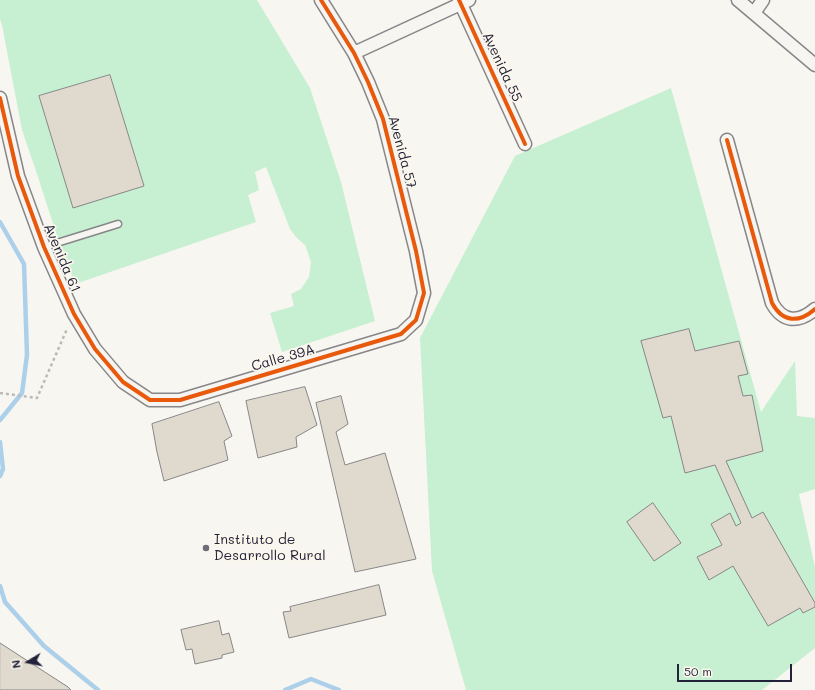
<!DOCTYPE html>
<style>
body{margin:0}
#map{position:relative;width:815px;height:690px;overflow:hidden;background:#f8f6f0;font-family:Mali,sans-serif}
canvas{display:block}
.north{position:absolute;left:8px;top:642px;width:40px;height:40px;-webkit-text-stroke:3px #fbf7ec;paint-order:stroke;rotate:260deg;font-size:11px;font-weight:700;line-height:16px;text-align:center;color:#22223b}
.north::after{content:'';display:block;margin:auto;width:14px;height:18px;background:#22223b;clip-path:polygon(50% 0,100% 100%,50% 72%,0 100%)}
.scale{position:absolute;left:677px;top:664px;width:115px;height:18px;box-sizing:border-box;border:2px solid #22223b;border-top:0;padding-left:5px;font-size:12px;line-height:14px;white-space:nowrap;color:#22223b;-webkit-text-stroke:3px #fbf7ec;paint-order:stroke}
</style>
<div id="map">
<canvas width="815" height="690"></canvas>
<div class="north">N</div>
<div class="scale">50 m</div>
</div>
<script>
const ctx = document.querySelector('canvas').getContext('2d');
ctx.lineJoin = 'round';
function paint(path, color) { ctx.fillStyle = color; ctx.fill(path, 'evenodd'); }
function trace(path, color, width, dash) { ctx.strokeStyle = color; ctx.lineWidth = width; ctx.lineCap = dash ? 'butt' : 'round'; ctx.setLineDash(dash || []); ctx.stroke(path); }
function drawText(font, color, halo, rows, align = 'center') {
  ctx.font = font + ' Mali,sans-serif'; ctx.lineWidth = 3.5; ctx.setLineDash([]); ctx.textBaseline = 'middle'; ctx.strokeStyle = halo; ctx.fillStyle = color; for (const [text, x, y, turn = 0] of rows) {
    ctx.save(); ctx.translate(x, y); ctx.rotate((+turn || 0) * Math.PI / 180); ctx.textAlign = isNaN(turn) ? turn : align; if (halo) ctx.strokeText(text, 0, 0); ctx.fillText(text, 0, 0); ctx.restore();
  }
}
paint(new Path2D(`
 M0,0H257L310,88L341,182L375,321L282,352L270,313L294,306L291,294L301,289L309,277L311,262L305,245L296,237L290,229L266,167L255,172L259,190L248,195L256,222L75,284L56,233L38,177L22,130L2,25L0,19ZM110,75L144,186L73,207L39,96Z
 M671,88L761,412L795,361L797,416L815,418V489L799,494L815,567V648L762,690H466L432,571L420,338L515,156Z`), '#c7efd1');
trace(new Path2D(`
 M0,222L24,264L27,355L22,393L0,420
 M0,442L3,469L0,476
 M0,586L5,602L44,646L98,690
 M285,690L311,679L339,690`), '#accfea', 4.5);
const building = new Path2D(`
 M110,75L144,186L73,208L39,96Z
 M689,329L695,351L739,341L748,374L738,376L743,396L752,395L763,451L726,461L752,518L763,512L815,603V607L803,613L800,608L768,626L733,566L709,580L697,557L722,545L711,524L730,513L736,526L741,523L715,465L685,473L671,416L663,418L641,341Z
 M305,387L317,425L296,437L297,447L258,458L246,401Z
 M341,396L348,424L336,432L345,465L385,453L416,559L355,572L316,403Z
 M219,402L232,436L224,441L228,460L164,481L157,452L152,424Z
 M653,503L681,543L654,561L627,522Z
 M379,585L386,615L289,638L283,612L291,611L290,607Z
 M219,621L222,635L229,633L234,652L222,655V658L195,664L192,649L186,650L181,630Z
 M0,643L68,687L71,690H0Z`);
paint(building, '#e0dace');
trace(building, '#878688', 1);
const lane = new Path2D(`
 M44,247L118,224`);
const street = new Path2D(`
 M459,0L525,144
 M738,0L815,65
 M754,13L763,0
 M354,53L469,0
 M0,98L18,176L44,247L74,314L95,349L123,382L150,400H180L401,334L416,320L424,293L416,251L383,119L368,82L354,53L321,0
 M727,140L772,303C783,323 799,323 815,309`);
trace(lane, '#878688', 9);
trace(street, '#878688', 15);
trace(new Path2D(`
 M0,393L37,398L67,329`), '#bcbab9', 2.5, [3, 3]);
trace(lane, '#f6f5f1', 6);
trace(street, '#f6f5f1', 12);
trace(new Path2D(`
 M459,0L525,144
 M0,98L18,176L44,247L74,314L95,349L123,382L150,400H180L401,334L416,320L424,293L416,251L383,119L368,82L354,53L321,0
 M727,140L772,303C783,323 799,323 815,309`), '#e8590c', 4);
for (const [x, y, r, color] of [
 [206,548,4,"#6d6c7a"]
]) { const dot = new Path2D(); dot.arc(x, y, r, 0, 2 * Math.PI); ctx.fillStyle = color; ctx.fill(dot); trace(dot, '#fbf7ec', 1.5); }
drawText('14px', '#22223b', '#fbf7ec', [
 ["Avenida 55",502,67,65],
 ["Avenida 57",402,152,75],
 ["Avenida 61",62,258,67],
 ["Calle 39A",283,358,-16]
]);
drawText('14px', '#22223b', '#fbf7ec', [
 ["Instituto de",214,540],
 ["Desarrollo Rural",214,556]
], 'left');
</script>
